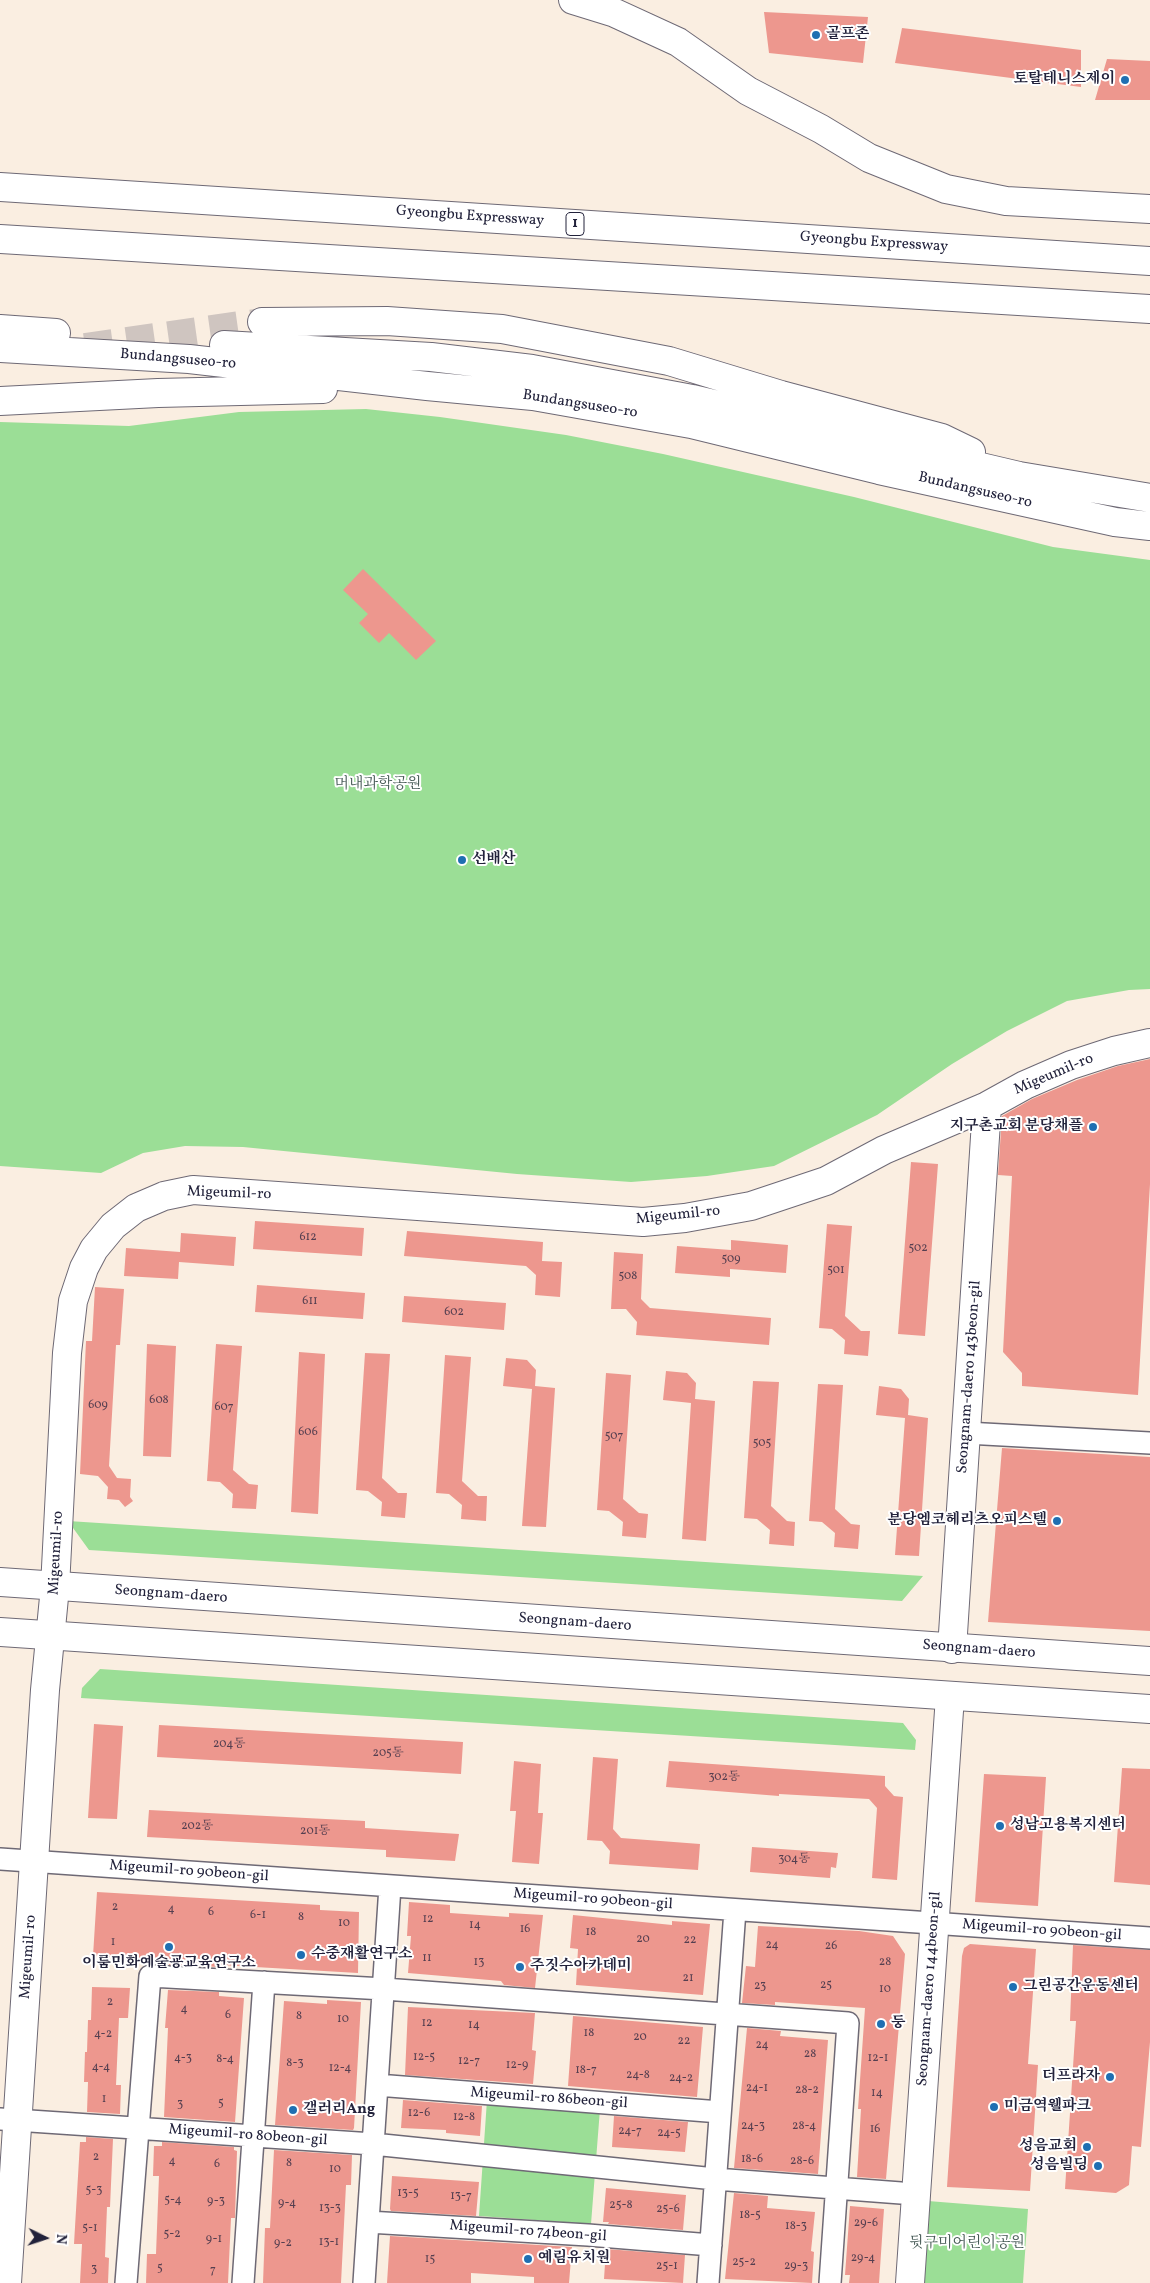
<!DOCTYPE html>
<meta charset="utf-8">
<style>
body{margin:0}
#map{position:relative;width:1150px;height:2283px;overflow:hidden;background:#faeee1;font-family:Vollkorn,serif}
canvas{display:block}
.north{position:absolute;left:20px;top:2213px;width:50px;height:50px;-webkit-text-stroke:4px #fff;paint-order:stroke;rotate:94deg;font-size:14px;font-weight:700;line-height:20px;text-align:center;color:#22223b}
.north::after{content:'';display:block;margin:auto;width:18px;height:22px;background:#22223b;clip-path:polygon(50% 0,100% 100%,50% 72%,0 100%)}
</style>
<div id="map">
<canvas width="1150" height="2283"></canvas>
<div class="north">N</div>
</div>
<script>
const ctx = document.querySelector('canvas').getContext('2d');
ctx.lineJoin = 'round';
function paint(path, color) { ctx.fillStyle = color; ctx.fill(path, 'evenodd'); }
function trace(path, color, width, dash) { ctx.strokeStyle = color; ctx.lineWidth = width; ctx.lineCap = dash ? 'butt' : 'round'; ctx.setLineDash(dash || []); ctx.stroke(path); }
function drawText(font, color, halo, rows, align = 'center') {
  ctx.font = font + ' Vollkorn,"Noto Serif KR",serif'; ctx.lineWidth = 4; ctx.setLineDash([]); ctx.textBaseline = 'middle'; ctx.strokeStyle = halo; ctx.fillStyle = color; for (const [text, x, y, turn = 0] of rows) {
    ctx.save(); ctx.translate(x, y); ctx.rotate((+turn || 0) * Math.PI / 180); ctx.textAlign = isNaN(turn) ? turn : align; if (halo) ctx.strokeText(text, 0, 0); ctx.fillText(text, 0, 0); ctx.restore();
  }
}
paint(new Path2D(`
 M366,409L440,417L566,435L663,454L854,497L1053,547L1150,560V989L1129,990L1067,1001L1007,1031L952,1064L877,1115L774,1166L707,1176L631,1182L517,1174L243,1147L185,1146L143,1153L101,1173L0,1166V422L129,426L239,412Z
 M68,1521L923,1576L902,1601L89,1550Z
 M100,1669L903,1723L916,1740L915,1750L81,1698L82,1688Z
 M487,2100L600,2109L591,2224L479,2216Z
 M928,2201L1028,2209L1023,2283H922Z`), '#9bde96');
paint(new Path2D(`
 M764,12L868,17L863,63L769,53Z
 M902,28L1081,50V87L895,63Z
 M1107,59L1150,61V100H1095Z
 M363,569L436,641L416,660L389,633L379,643L359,623L368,614L343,590Z
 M1150,1059V1184L1138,1395L1022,1386V1373L1003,1352L1012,1176L998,1175L1002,1116L1032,1099L1077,1080L1118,1066Z
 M911,1162L938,1164L925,1336L898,1334Z
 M255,1221L364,1228L362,1256L253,1249Z
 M827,1224L852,1226L845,1316L861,1331H870L868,1356L844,1354L845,1340L832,1329L819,1328Z
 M407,1231L543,1242L542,1261L562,1262L560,1297L535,1295L536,1275L526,1266L404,1256Z
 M181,1233L236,1237L234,1266L179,1262L178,1279L124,1276L126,1248L180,1252Z
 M731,1240L788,1245L786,1273L730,1269V1277L675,1273L677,1246L731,1250Z
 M614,1252L643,1254L641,1299L650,1308L771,1318L769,1345L636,1335L637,1322L626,1309H611Z
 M257,1285L365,1293L363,1319L255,1312Z
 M95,1287L124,1289L120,1345H116L109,1466L117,1478L131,1479L130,1497L133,1501L125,1507L119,1500L107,1499L108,1487L98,1476L80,1474L86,1341H92Z
 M404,1296L506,1303L504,1330L402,1322Z
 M147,1344L176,1346L171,1457L143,1456Z
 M216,1344L242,1346L233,1470L249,1484L258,1485L256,1509L232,1508L233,1494L220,1482L207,1481Z
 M299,1352L325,1354L318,1514L291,1512Z
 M365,1353L390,1354L382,1478L398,1493H407L405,1518L381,1516L382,1502L368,1491L356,1490Z
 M445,1355L471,1357L462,1481L478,1496H487L486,1521L461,1519L462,1505L449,1494L436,1493Z
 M506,1358L527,1360L536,1370L535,1386L555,1388L546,1527L522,1526L532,1389L503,1386Z
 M666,1371L687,1373L696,1383L695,1399L715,1401L706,1541L682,1539L691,1403L663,1400Z
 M606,1373L631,1375L623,1499L639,1513L648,1514L646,1538L622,1536L623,1522L609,1511L597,1510Z
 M753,1381L779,1382L771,1506L787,1521L795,1522L794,1546L769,1544L770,1530L757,1519L744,1518Z
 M818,1384L843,1385L835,1509L851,1524L860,1525L858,1549L834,1547L835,1533L822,1522L809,1521Z
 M879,1386L901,1389L909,1399L908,1415L928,1418L919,1556L895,1555L905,1418L876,1415Z
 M1002,1448L1150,1457V1631L988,1622Z
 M94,1724L123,1726L117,1819L88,1818Z
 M159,1725L463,1742L461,1774L157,1757Z
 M593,1757L618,1759L613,1829L621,1838L700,1844L698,1870L609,1864L610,1851L602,1841L587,1840Z
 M514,1761L541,1764L538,1813H543L539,1864L512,1862L516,1811H510Z
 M669,1761L885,1776V1786L894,1796L903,1797L897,1880L872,1878L877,1808L869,1799L779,1794V1796L666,1787Z
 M1122,1768L1150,1769V1885L1114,1882Z
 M984,1774L1046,1777L1038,1906L975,1902Z
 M149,1810L365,1821V1828L459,1834L455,1861L386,1857V1850L147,1837Z
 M752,1847L838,1853L836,1868L831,1867L830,1878L750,1872Z
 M97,1892L320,1905V1910L359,1912L358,1973L221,1965V1967L169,1965V1963L151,1962V1960L93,1956Z
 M409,1902L450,1905V1913L509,1917V1913L543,1915L535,1988L504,1985L501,1981L408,1973L411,1936H407Z
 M573,1915L672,1925V1921L710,1924L703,1995L576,1985L578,1949L570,1948Z
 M758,1926L859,1931L893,1936L905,1954L886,2179L857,2177L861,2109H858L865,2008L775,2002V2005L742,2003L746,1966L755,1967Z
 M970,1944L1036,1949L1028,2064L1038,2065L1030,2191L947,2187L962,1956L964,1948Z
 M1073,1945L1150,1950V2042L1141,2147L1132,2146L1129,2185L1116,2193L1065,2189L1076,2021H1070Z
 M92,1987L130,1988L128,2018H119L116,2085H121L120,2114L87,2112L88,2082H84L85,2052H87L88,2020H91Z
 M168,1990L219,1992V1996L244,1998L235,2122L164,2117L168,2028H165Z
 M327,2000L361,2002L354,2128L353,2130L275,2125L284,2001L327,2004Z
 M408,2007L535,2013L532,2050L536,2051L533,2084L405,2075Z
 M573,2016L703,2027L697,2097L568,2086Z
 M747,2028L781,2031L780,2036L828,2040L818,2174L734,2168Z
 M403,2100L482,2106L480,2136L446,2133V2130L401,2128Z
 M614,2116L688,2122L685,2152L612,2147Z
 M86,2137L113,2139L110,2207H107L105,2257L109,2258L108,2283H80L82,2244H74L80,2142H86Z
 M162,2142L234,2147V2150L237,2151L235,2218H231L228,2283H146L147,2254H156L159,2176H153L154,2146H162Z
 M274,2150L352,2155L351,2185H346L341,2283H263L265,2228H270Z
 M392,2176L479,2182L476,2216L391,2211L390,2209Z
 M606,2188L686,2195L683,2230L608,2224L609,2222H603Z
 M734,2193L768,2196L767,2208L815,2212L811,2251L814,2252L812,2283L725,2279Z
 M850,2206L884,2209L879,2283H849L850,2275H845Z
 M390,2236L572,2247L569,2283H534V2277L471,2273V2283H387Z
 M606,2249L685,2255L683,2283L604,2279Z`), '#ed978e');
trace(new Path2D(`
 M85,347L262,322`), '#cfc5c0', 28, [28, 14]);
const street = new Path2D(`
 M966,1433L1150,1443
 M0,1859L1150,1938
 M377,2085L720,2112
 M0,2119L373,2144L715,2179L901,2193
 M368,2222L588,2235L711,2245
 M126,2283L150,1976L384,1989L848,2023L830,2283
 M243,2283L264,1982
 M364,2283L390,1886
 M708,2283L735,1910`);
const secondary = new Path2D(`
 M952,1649L987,1106
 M7,2283L45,1690L55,1587L67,1353L73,1301L84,1268L94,1249L113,1226L136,1208L164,1196L193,1190L643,1222L685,1218L751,1206L826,1181L884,1150L987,1106L1025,1085L1071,1065L1114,1051L1150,1043
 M910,2283L950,1696`);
const primary = new Path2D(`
 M573,0L615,13L678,42L748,91L821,129L869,158L946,189L1006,201L1150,209
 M0,1582L1150,1661
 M0,1632L1150,1709`);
const highway = new Path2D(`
 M0,187L1150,261
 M0,239L1150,309
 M262,322L387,321L502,329L669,361L781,395L942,438L971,452
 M0,329L56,333
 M224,345L431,357L532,369L692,399L1019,476L1150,498
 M0,348L189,359L427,386L533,396L691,424L879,470L1115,522L1150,526
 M0,401L158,393L323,389`);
trace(street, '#6e6975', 24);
trace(secondary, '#6e6975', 30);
trace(primary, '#6e6975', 30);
trace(highway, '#6e6975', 30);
trace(street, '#fff', 21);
trace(secondary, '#fff', 28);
trace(primary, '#fff', 28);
trace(highway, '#fff', 28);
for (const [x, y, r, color] of [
 [816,35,5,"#1f6fb2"],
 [1125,80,5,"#1f6fb2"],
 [462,860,5,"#1f6fb2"],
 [1093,1127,5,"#1f6fb2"],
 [1057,1521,5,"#1f6fb2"],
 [1000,1826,5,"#1f6fb2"],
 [169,1947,5,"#1f6fb2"],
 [301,1955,5,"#1f6fb2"],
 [520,1967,5,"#1f6fb2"],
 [1013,1987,5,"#1f6fb2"],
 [881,2024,5,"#1f6fb2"],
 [1110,2077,5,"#1f6fb2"],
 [994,2107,5,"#1f6fb2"],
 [293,2110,5,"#1f6fb2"],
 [1087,2147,5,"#1f6fb2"],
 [1098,2166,5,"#1f6fb2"],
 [528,2259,5,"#1f6fb2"]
]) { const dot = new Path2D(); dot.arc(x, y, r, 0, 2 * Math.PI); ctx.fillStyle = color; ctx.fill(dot); trace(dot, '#fff', 2); }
drawText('12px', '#553f50', null, [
 ["612",308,1238],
 ["502",918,1249],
 ["509",731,1260],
 ["501",836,1271],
 ["508",628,1277],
 ["611",310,1302],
 ["602",454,1313],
 ["608",159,1401],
 ["609",98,1406],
 ["607",224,1408],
 ["606",308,1433],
 ["507",614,1437],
 ["505",762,1444],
 ["204동",229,1745],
 ["205동",388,1754],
 ["302동",724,1778],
 ["202동",197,1827],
 ["201동",315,1832],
 ["304동",794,1860],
 ["2",115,1908],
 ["4",171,1910],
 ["6",211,1913],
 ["6-1",258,1916],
 ["8",301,1918],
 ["12",428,1920],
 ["10",344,1924],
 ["14",475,1926],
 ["16",525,1930],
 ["18",591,1933],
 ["20",643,1940],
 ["22",690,1941],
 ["1",113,1943],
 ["24",772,1946],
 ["26",831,1947],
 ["11",427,1959],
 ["13",479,1963],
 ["28",885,1963],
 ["21",688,1979],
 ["25",826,1986],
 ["23",760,1987],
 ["10",885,1990],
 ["2",110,2003],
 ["4",184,2010],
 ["6",228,2016],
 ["8",299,2017],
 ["10",343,2020],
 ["12",427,2024],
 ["14",474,2026],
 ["18",589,2034],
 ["4-2",103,2035],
 ["20",640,2038],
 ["22",684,2042],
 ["24",762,2046],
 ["28",810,2055],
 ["12-5",424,2058],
 ["4-3",183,2059],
 ["12-1",878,2059],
 ["8-4",225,2060],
 ["12-7",469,2062],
 ["8-3",295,2064],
 ["12-9",517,2066],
 ["4-4",101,2068],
 ["12-4",340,2069],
 ["18-7",586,2071],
 ["24-8",638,2076],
 ["24-2",681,2079],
 ["24-1",757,2089],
 ["28-2",807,2091],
 ["14",877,2094],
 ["1",104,2100],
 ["5",221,2104],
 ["3",180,2105],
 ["12-6",419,2114],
 ["12-8",464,2118],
 ["24-3",753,2127],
 ["28-4",804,2127],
 ["16",875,2130],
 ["24-7",630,2132],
 ["24-5",669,2134],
 ["2",96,2158],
 ["18-6",752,2160],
 ["4",172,2162],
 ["28-6",802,2162],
 ["8",289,2164],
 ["6",217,2165],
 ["10",335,2170],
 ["5-3",94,2191],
 ["13-5",408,2194],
 ["13-7",461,2197],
 ["5-4",173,2201],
 ["9-3",216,2202],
 ["9-4",287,2204],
 ["25-8",621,2206],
 ["13-3",330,2209],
 ["25-6",668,2210],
 ["18-5",750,2216],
 ["29-6",866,2224],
 ["18-3",796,2227],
 ["5-1",90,2229],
 ["5-2",172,2235],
 ["9-1",214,2240],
 ["13-1",329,2243],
 ["9-2",283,2244],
 ["29-4",863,2259],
 ["15",430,2260],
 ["25-2",744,2263],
 ["25-1",667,2267],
 ["29-3",796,2267],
 ["5",160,2269],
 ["3",94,2270],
 ["7",213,2271]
]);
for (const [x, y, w] of [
 [575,224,18]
]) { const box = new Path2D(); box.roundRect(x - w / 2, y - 11.5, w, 23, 4); ctx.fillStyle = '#fff'; ctx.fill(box); trace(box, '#22223b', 1); }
drawText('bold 14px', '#22223b', null, [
 ["1",575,224]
]);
drawText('bold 15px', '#22223b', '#fff', [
 ["골프존",826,35],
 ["토탈테니스제이",1115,80,"right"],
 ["선배산",472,860],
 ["지구촌교회 분당채플",1083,1127,"right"],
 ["분당엠코헤리츠오피스텔",1047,1521,"right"],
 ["성남고용복지센터",1010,1826],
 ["수중재활연구소",311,1955],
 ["이룸민화예술굥교육연구소",169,1964,"center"],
 ["주짓수아카데미",530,1967],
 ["그린공간운동센터",1023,1987],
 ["둥",891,2024],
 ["더프라자",1100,2077,"right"],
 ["미금역웰파크",1004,2107],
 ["갤러리Ang",303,2110],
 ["성음교회",1077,2147,"right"],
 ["성음빌딩",1088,2166,"right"],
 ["예림유치원",538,2259]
], 'left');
drawText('15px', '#22223b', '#fff', [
 ["Gyeongbu Expressway",470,217,4],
 ["Gyeongbu Expressway",874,243,4],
 ["Bundangsuseo-ro",178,360,5],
 ["Bundangsuseo-ro",580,405,9],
 ["Bundangsuseo-ro",975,491,13],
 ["Migeumil-ro",1054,1075,-23],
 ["Migeumil-ro",229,1194,2],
 ["Migeumil-ro",678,1216,-6],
 ["Seongnam-daero 143beon-gil",970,1377,-86],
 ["Migeumil-ro",57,1553,-87],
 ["Seongnam-daero",171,1595,4],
 ["Seongnam-daero",575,1623,4],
 ["Seongnam-daero",979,1650,4],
 ["Migeumil-ro 90beon-gil",189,1872,4],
 ["Migeumil-ro 90beon-gil",593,1900,4],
 ["Migeumil-ro 90beon-gil",1042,1931,4],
 ["Migeumil-ro",29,1957,-86],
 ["Seongnam-daero 144beon-gil",930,1989,-86],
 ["Migeumil-ro 86beon-gil",549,2099,4],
 ["Migeumil-ro 80beon-gil",248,2136,4],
 ["Migeumil-ro 74beon-gil",528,2232,4]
]);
drawText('15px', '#465a56', '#fff', [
 ["머내과학공원",378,785],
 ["뒷구미어린이공원",967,2244]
]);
</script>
